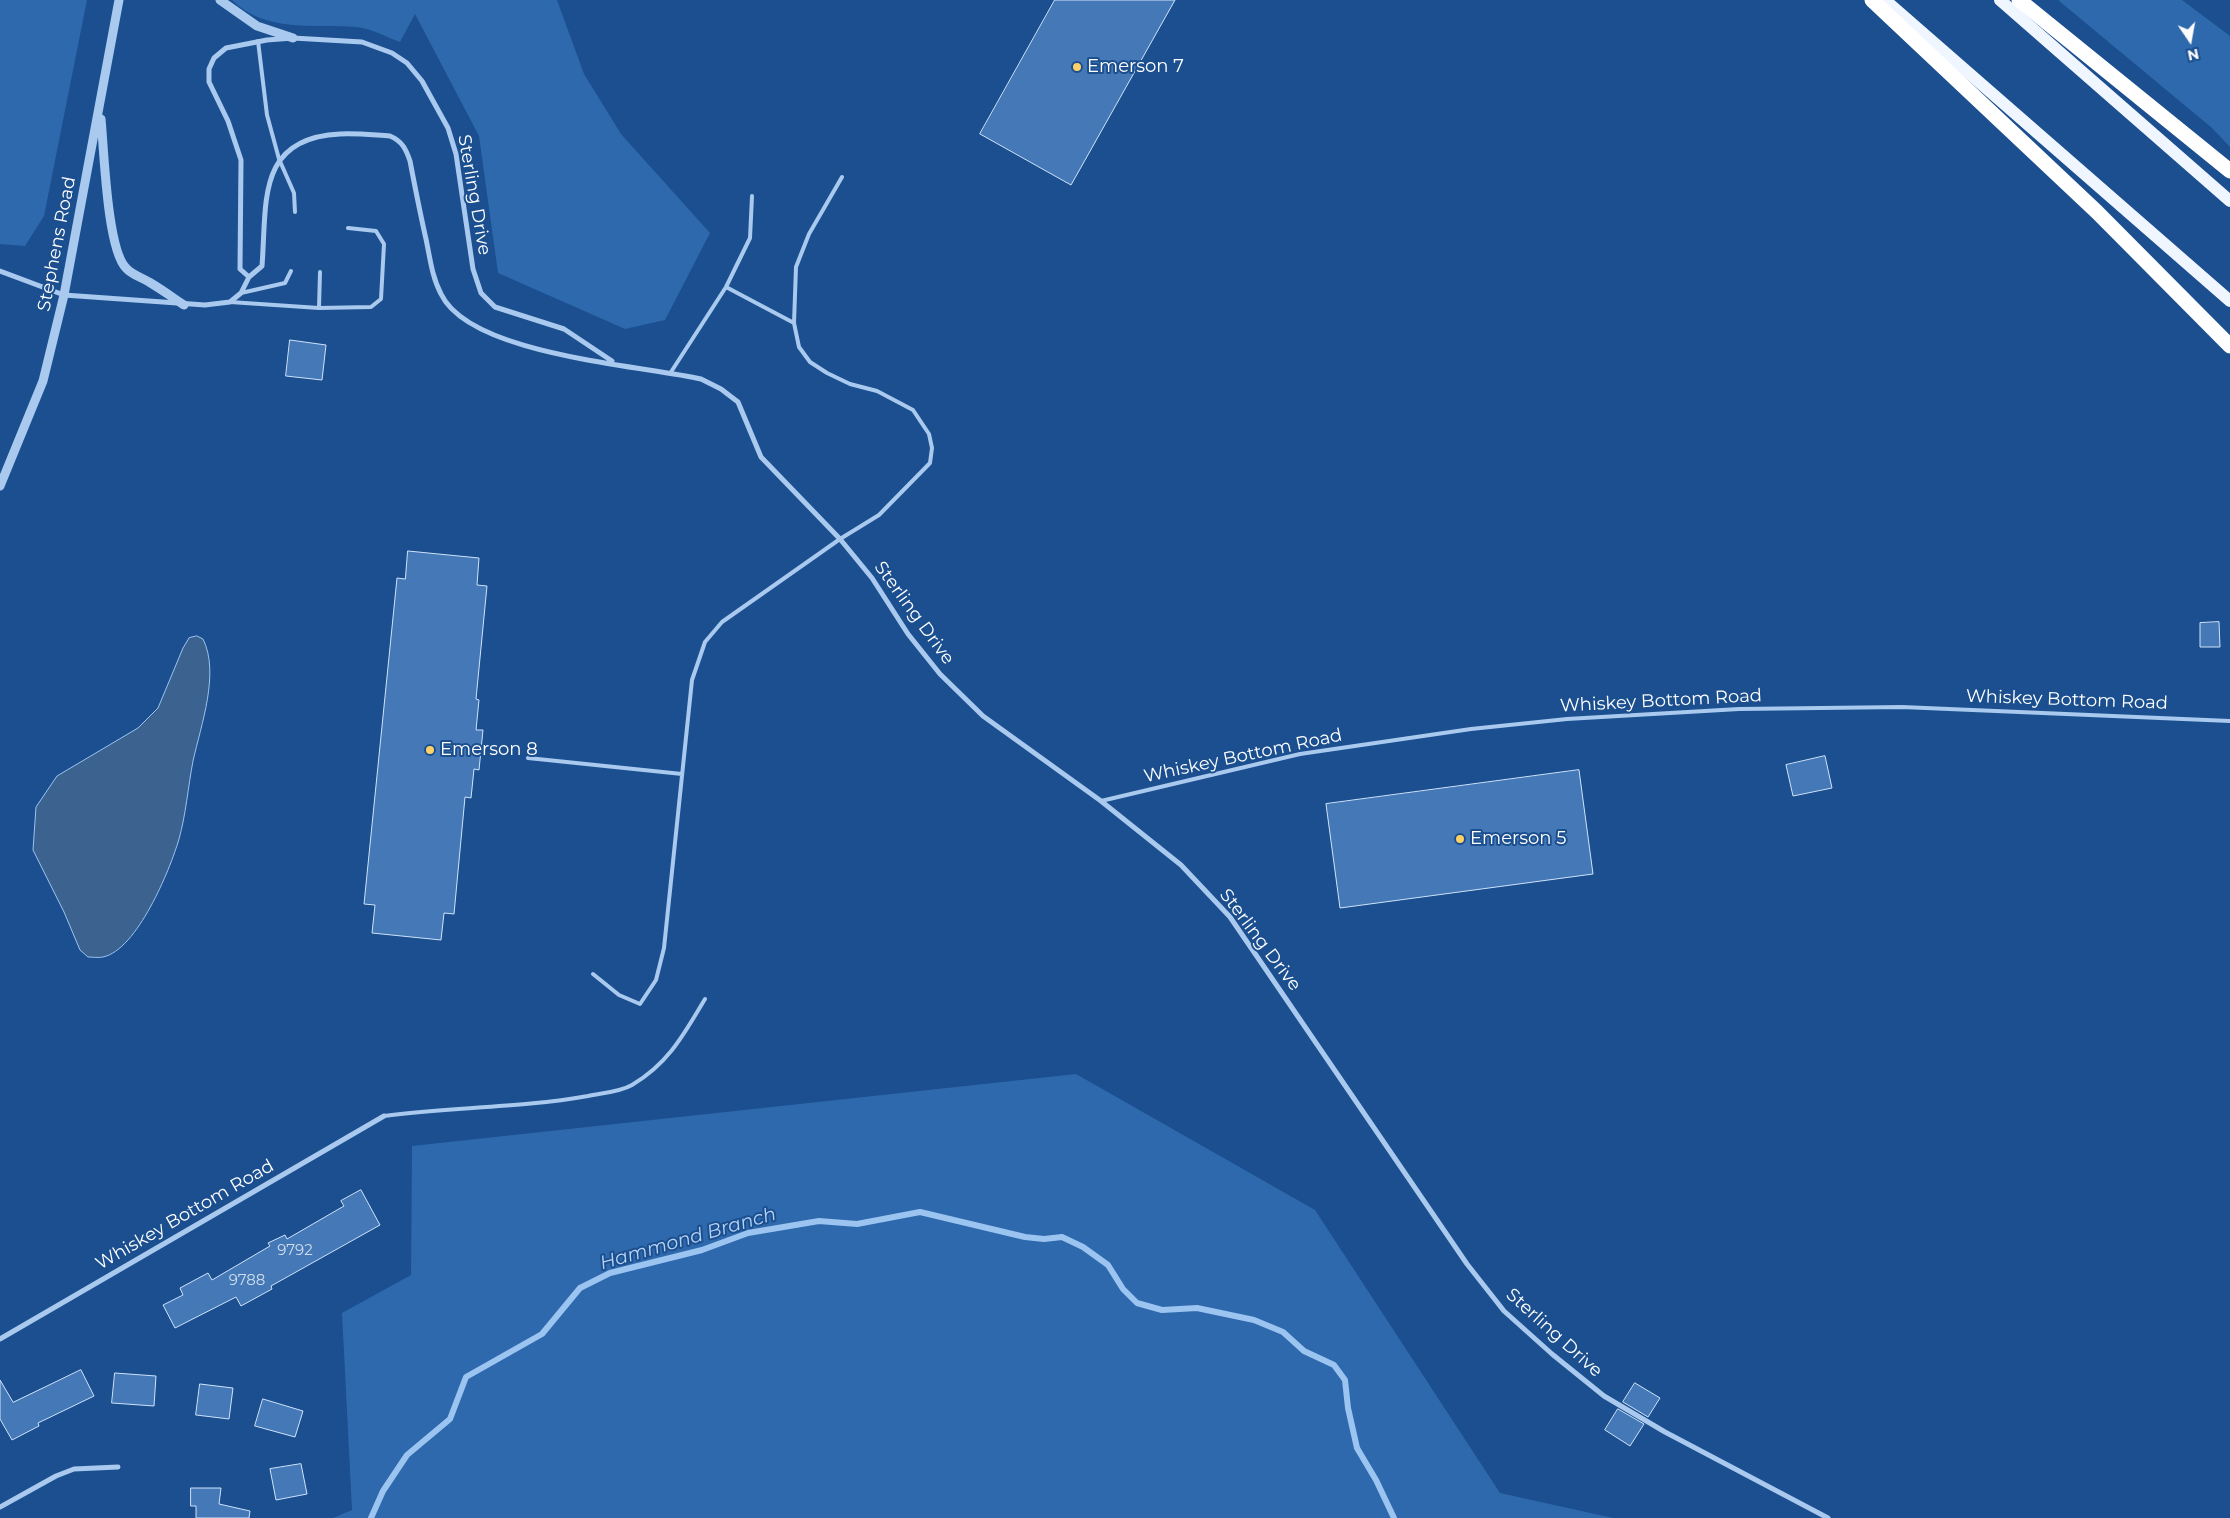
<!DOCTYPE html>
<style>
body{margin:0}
#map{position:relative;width:2230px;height:1518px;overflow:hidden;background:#1b4f8f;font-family:Montserrat,sans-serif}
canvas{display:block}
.north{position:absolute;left:2165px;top:15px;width:50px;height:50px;-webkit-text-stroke:4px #1b4f8f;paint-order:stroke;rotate:168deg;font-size:14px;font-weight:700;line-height:20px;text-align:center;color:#fff}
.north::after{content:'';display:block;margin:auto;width:18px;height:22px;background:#fff;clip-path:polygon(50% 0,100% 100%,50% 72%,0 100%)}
</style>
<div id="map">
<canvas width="2230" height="1518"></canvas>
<div class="north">N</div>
</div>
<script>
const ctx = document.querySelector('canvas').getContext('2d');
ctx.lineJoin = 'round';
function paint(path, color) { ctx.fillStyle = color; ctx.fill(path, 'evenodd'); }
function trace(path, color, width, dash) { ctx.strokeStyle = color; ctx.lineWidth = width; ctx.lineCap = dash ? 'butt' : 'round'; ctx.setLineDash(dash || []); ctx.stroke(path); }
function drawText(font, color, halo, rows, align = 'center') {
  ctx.font = font + ' Montserrat,sans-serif'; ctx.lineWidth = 4; ctx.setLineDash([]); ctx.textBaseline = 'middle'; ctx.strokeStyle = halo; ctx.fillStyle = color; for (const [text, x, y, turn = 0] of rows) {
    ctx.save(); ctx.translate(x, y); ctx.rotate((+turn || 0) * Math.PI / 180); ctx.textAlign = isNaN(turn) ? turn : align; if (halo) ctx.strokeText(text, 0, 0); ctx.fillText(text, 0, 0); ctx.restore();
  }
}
paint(new Path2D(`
 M0,0H87L44,216L25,246L0,244Z
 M232,0H557L584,74L621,134L710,233L665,320L625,329L498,273L479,136L415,14L400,42C386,37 370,28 356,27C314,24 265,33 232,0Z
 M2058,0H2182L2230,36V147L2212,128Z
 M1076,1074L1315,1210L1500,1493L1613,1518H333L352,1510L342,1313L411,1275L412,1146Z`), '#2e69ad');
const water = new Path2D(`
 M197,636L203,639C220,673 201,725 193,761C188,787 186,814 179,839C170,870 137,950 103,957C99,958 93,957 88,957L80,950L64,912L33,850L36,807L57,776L138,728L158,708L183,648L189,638Z`);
paint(water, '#3c6290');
trace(water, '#9cc4f0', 1);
trace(new Path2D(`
 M371,1518L383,1491L407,1455L450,1419L466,1377L542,1334L580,1288L610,1273L702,1250L748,1233L819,1221L857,1224L920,1212L1025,1237L1044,1239L1062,1237L1083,1247L1108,1265L1123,1289L1137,1303L1162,1310L1197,1308L1254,1320L1283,1332L1304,1351L1334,1365L1345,1380L1348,1408L1357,1448L1376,1480L1394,1518`), '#9cc4f0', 6);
const building = new Path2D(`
 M1055,0H1175L1071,185L980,134Z
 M290,340L326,345L322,380L286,376Z
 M408,551L479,558L477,585L487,586L476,699L479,700L476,730H483L479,770L474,769L471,798L465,797L454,914L444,913L441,940L372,933L375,905L364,904L397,578L405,579Z
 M2219,622L2220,647H2200V623Z
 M1825,756L1832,788L1793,796L1786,765Z
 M1579,770L1593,874L1340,908L1326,804Z
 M361,1190L380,1225L271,1286L272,1289L241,1306L236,1297L175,1328L163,1305L183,1295L180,1288L208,1273L212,1280L270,1246L268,1243L285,1235L287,1239L344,1206L341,1201Z
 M81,1370L94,1396L38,1423L39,1426L12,1440L0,1419V1380L13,1402Z
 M115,1373L156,1376L154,1406L112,1403Z
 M1635,1383L1660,1398L1648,1417L1623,1402Z
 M200,1384L233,1388L229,1419L196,1415Z
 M263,1399L303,1411L295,1437L255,1426Z
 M1618,1409L1644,1424L1630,1446L1605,1430Z
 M301,1464L307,1494L276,1500L270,1469Z
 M191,1488H221L219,1504L250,1511L249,1518H196V1506H191Z`);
paint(building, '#4478b7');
trace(building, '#cfe3fa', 1);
trace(new Path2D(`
 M258,41L267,115L279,159L294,193L295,212
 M320,272L319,308L371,307L381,299L384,244L376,231L348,228
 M726,287L794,323
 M241,293L285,283L291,271
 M230,302L319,308
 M671,372L726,287L750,238L752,196
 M528,758L682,774
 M1101,801L1300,754L1471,729L1567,719L1739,709L1902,707L2230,721
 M593,974L619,995L640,1004L656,980L664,948L692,680L705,642L722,622L840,539L879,515L930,463L932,448L929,434L913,410L877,391L850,384L827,373L810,362L799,347L794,323L796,267L809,234L842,177
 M384,1116C452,1107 521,1108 588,1096C602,1093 620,1092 632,1085C669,1063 684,1034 705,999`), '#a9c9ee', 4);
trace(new Path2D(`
 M0,271L64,295L205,305L230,302L241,293L249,277L262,266C267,202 256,138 340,134C356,133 373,135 390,136C402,141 406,149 410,161C415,187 420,213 426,239C430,258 432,277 441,294C470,355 639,365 701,379L721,389L738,402L761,457L840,539L872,578L908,634L940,674L983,716L1101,801L1181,865L1230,917L1467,1264L1504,1311L1552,1354L1604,1396L1665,1432L1828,1518
 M249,277L240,269L241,160L228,121L209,82V69L214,58L226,48L267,40L293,38L362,42L392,53L407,63L422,81L448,128L456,154L473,269L481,293L495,307L564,329L612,361
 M0,1339L384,1116
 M0,1507L56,1476L74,1469L118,1467`), '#a9c9ee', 5);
trace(new Path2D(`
 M220,0L257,26L293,38
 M101,119C104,149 107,249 126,268C132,275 141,277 149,282C161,289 172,297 184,305
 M0,486L43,381L64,295L119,0`), '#a9c9ee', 9);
trace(new Path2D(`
 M1885,0L2230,301
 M2000,0L2230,201`), '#f0f6ff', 12);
trace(new Path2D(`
 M1872,0L2097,212L2230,346
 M2019,0L2230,171`), '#fff', 15);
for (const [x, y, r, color] of [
 [1077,67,5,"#ffd166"],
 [430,750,5,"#ffd166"],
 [1460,839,5,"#ffd166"]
]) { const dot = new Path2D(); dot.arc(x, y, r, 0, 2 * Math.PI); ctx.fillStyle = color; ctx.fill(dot); trace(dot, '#1b4f8f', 2); }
drawText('15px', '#d0dded', null, [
 ["9792",295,1251],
 ["9788",247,1281]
]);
drawText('18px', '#fff', '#1b4f8f', [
 ["Emerson 7",1087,67],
 ["Emerson 8",440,750],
 ["Emerson 5",1470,839]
], 'left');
drawText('18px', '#fff', '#1b4f8f', [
 ["Sterling Drive",474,195,80],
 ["Stephens Road",57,244,-79],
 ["Sterling Drive",914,613,54],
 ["Whiskey Bottom Road",2067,700,2],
 ["Whiskey Bottom Road",1661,701,-3],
 ["Whiskey Bottom Road",1243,756,-12],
 ["Sterling Drive",1260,940,53],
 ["Whiskey Bottom Road",185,1215,-30],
 ["Sterling Drive",1554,1333,42]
]);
drawText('italic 19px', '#b5d3f5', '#1b4f8f', [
 ["Hammond Branch",688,1239,-16]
]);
</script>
